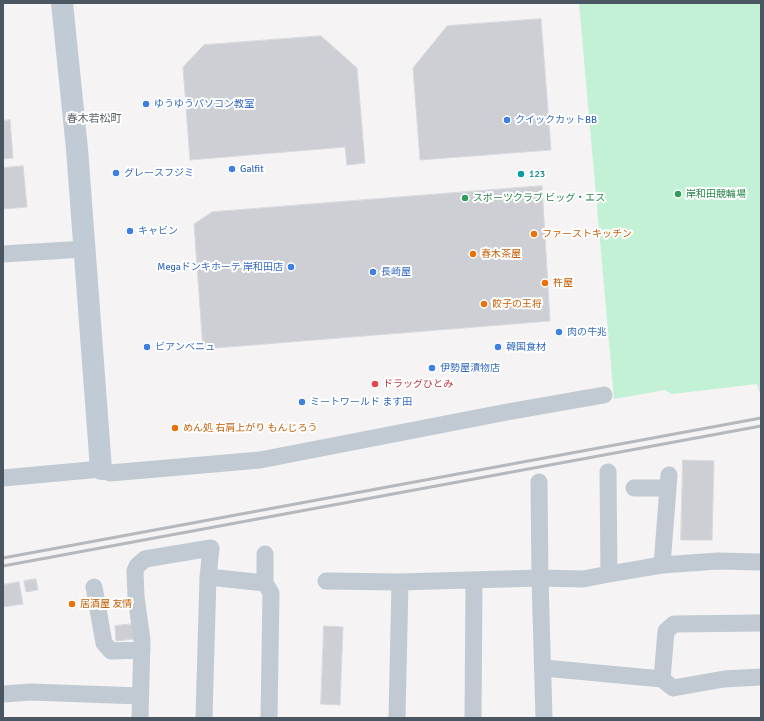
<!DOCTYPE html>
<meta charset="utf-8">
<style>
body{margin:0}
#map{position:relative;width:764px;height:721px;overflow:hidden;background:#f5f3f3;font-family:Signika,sans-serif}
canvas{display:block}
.frame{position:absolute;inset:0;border:4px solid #4a5661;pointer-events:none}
</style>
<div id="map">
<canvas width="764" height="721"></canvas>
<div class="frame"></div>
</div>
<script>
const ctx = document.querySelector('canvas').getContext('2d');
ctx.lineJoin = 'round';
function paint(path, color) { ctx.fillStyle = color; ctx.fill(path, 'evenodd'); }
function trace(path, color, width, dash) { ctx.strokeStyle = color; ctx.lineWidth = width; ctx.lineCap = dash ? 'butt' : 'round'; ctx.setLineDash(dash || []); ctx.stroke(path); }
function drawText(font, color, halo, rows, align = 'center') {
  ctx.font = font + ' Signika,"Noto Sans JP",sans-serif'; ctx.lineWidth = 4; ctx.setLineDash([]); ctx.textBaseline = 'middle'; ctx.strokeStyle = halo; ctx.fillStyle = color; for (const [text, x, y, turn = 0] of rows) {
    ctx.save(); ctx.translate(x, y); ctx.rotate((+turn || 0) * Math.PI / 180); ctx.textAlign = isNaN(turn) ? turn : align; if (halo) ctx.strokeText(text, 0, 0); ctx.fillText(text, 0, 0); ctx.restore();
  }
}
paint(new Path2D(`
 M579,3H761V397L757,384L672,394L665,390L614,399Z`), '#c3f1d5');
const building = new Path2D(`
 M541,19L551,150L420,160L413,68L447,26Z
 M321,36L357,68L365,163L347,165L345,147L190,160L183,67L204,45Z
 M10,120L13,158L3,159V121Z
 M23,166L27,207L3,209V168Z
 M542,186L550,321L203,349L194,224L212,212Z
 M683,460L714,461L712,540H681Z
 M36,579L38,590L26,592L24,581Z
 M19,582L23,604L3,607V585Z
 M133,624L134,639L116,641L115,626Z
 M324,626L343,627L340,705L321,704Z`);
paint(building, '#cdcfd5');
trace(building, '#d7d9de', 1);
trace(new Path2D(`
 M3,254L84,249
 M608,472L609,574
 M3,478L101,469L110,473L260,460L507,412L604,395
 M539,482L540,578L544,718
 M634,488H668
 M662,565L669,475
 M208,577L265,583L271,593L269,718
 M326,581L400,582L540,578L583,579L609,574L662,565L718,561L761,562
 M265,583V554
 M94,587L104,643L111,651L142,650
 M544,668L662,679L666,631L674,624L761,623
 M662,679L673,688L724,679L761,677
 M3,694L31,692L140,696
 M140,718L142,640L136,597L135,571L137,566L145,559L211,548L208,577L204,718
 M397,718L400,582
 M473,718L474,580`), '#c1cad2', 17);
trace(new Path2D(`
 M62,3L77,149L101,469`), '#c1cbd6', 22);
trace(new Path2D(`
 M3,558L761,418
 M3,566L761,426`), '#b5b8bd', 3);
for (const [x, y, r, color] of [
 [146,104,4,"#3f7fe0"],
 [507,120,4,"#3f7fe0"],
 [232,169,4,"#3f7fe0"],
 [116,173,4,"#3f7fe0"],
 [521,174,4,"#0f9aa8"],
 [678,194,4,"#2e9e5b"],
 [465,198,4,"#2e9e5b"],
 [130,231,4,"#3f7fe0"],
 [534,234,4,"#e8710a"],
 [473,254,4,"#e8710a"],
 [291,267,4,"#3f7fe0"],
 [373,272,4,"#3f7fe0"],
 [545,283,4,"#e8710a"],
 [484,304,4,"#e8710a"],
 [559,332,4,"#3f7fe0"],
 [147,347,4,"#3f7fe0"],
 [498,347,4,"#3f7fe0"],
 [432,368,4,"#3f7fe0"],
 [375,384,4,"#e0444e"],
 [302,402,4,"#3f7fe0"],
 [175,428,4,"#e8710a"],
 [72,604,4,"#e8710a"]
]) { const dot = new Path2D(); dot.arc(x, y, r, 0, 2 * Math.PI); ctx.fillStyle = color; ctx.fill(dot); trace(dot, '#fff', 1.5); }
drawText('10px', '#366cbe', '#fff', [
 ["ゆうゆうパソコン教室",154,104],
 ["クイックカットBB",515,120],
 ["Galfit",240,169],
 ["グレースフジミ",124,173],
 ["キャビン",138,231],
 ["Megaドンキホーテ 岸和田店",283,267,"right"],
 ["長崎屋",381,272],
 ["肉の牛兆",567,332],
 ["ビアンベニュ",155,347],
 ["韓国食材",506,347],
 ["伊勢屋漬物店",440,368],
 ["ミートワールド ます田",310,402]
], 'left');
drawText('10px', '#0d838f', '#fff', [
 ["123",529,174]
], 'left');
drawText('10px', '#27864d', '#fff', [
 ["岸和田競輪場",686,194],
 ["スポーツクラブ ビッグ・エス",473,198]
], 'left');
drawText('10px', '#c56008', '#fff', [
 ["ファーストキッチン",542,234],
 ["春木茶屋",481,254],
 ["杵屋",553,283],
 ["餃子の王将",492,304],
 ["めん処 右肩上がり もんじろう",183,428],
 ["居酒屋 友情",80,604]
], 'left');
drawText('10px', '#be3a42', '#fff', [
 ["ドラッグひとみ",383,384]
], 'left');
drawText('11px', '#5f6368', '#fff', [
 ["春木若松町",94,119]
]);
</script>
